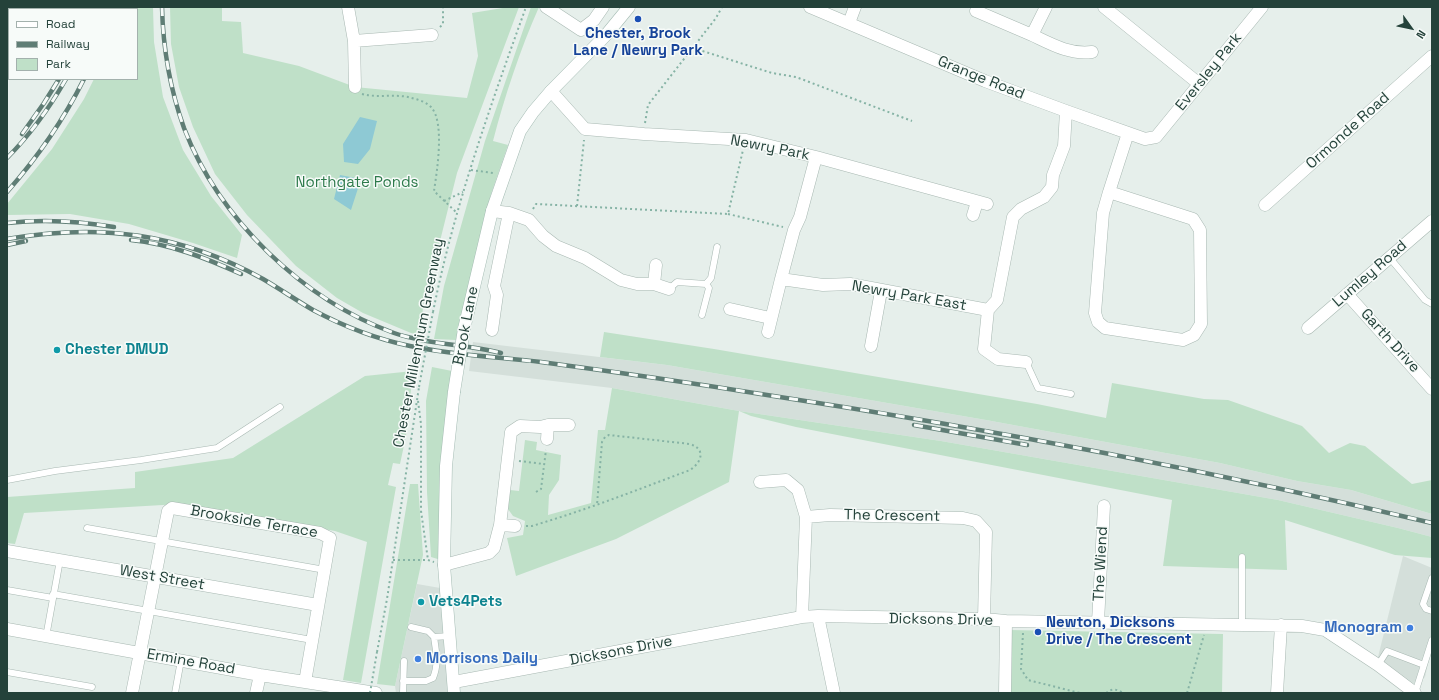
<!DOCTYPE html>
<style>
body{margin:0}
#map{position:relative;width:1439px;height:700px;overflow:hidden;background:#e6efeb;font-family:"Space Grotesk",sans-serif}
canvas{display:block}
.frame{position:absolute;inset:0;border:8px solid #24423a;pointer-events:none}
.legend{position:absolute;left:8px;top:8px;width:130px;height:72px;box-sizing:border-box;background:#f7fbf9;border:1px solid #a3b1ad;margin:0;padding:5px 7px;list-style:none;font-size:12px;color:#24423a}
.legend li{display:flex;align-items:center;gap:8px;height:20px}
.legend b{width:20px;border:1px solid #a3b1ad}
.north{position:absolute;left:1391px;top:8px;width:40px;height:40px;-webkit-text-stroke:3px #f7fbf9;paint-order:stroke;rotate:123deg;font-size:11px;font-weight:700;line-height:16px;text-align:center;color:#24423a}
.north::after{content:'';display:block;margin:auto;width:14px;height:18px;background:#24423a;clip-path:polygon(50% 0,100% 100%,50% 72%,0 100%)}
</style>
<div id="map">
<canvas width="1439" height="700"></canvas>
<div class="frame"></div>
<ul class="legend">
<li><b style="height:5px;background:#fff"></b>Road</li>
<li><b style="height:5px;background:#5f7d75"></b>Railway</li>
<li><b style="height:11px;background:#bfe0c8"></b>Park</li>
</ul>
<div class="north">N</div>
</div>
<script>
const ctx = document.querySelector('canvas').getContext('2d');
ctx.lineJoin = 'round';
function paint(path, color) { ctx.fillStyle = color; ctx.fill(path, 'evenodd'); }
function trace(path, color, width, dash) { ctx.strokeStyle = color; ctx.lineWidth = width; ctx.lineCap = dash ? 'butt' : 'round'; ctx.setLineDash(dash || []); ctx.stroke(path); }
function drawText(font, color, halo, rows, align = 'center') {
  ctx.font = font + ' "Space Grotesk",sans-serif'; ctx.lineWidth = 3; ctx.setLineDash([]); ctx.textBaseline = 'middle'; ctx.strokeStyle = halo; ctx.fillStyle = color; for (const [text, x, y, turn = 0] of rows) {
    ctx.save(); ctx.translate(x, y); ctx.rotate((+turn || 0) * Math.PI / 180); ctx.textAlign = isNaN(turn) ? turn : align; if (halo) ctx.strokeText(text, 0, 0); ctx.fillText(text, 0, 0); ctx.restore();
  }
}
paint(new Path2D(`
 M473,342L667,365L986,420L1220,463L1297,481L1351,490L1432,514V537L1398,528L1278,500L941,441L739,411L612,388L469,371Z
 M1403,556L1432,568V646L1425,677L1420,681L1413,683L1378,657Z
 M417,584L446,589L454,693H396L395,686Z`), '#d4dfda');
paint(new Path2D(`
 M123,7H153L154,42L163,97L183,150L211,196L242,235L237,258L193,243L129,224L70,214L7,215V204L52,149L84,99L94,79H137V9H122Z
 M170,7H222V21L241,22L243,53L299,66L355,87L467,98L478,56L472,13L509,7H519L457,173L432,273L424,298L420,335L411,333L363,313L337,298L296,266L247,215L215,174L193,127L179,87L171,44Z
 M531,7H539C520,50 505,95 493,141L508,145L491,194L456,340L434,339L444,286L485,141Z
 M604,332L714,349L1037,404L1106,418L1112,383L1204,399L1228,400L1302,426L1329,453L1350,443L1365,446L1412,484L1432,480V514L1351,490L1297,481L1220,463L986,420L667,365L600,357Z
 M432,367L452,371L441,560L431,557L427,492L426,401Z
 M413,371L406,436L400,464L393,463L388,485L396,487L361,683L343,680L367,542L335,531L180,504L24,513L15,544L7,543V497L135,488V472L233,458L365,376Z
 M612,388L739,411L941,441L1278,500L1398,528L1432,537V558L1395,555L1285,520L1287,570L1163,566L1172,500L796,427L751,416L739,411L729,482L616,539L516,576L507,538L523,535L525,521L513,516L508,509L510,490L519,491L525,440L537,442L536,450L561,455L559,480L549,495L548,515L591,503L598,430H605Z
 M410,484H418L423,555L395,686L377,684Z
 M1009,630L1223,634L1222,693H1009Z`), '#bfe0c8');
paint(new Path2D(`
 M360,117L377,121L370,149L358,164L344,162L343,144Z
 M340,175L361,179L351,210L334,199Z`), '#8ec9d4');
const lane = new Path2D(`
 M1389,257L1425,300L1432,304
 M706,284L711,278L717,247
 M669,289L677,282L706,284L709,288L702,315
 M1026,362L1038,388L1071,394
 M7,480L55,471L141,460L217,448L280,407
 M87,528L325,570
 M1242,557V625
 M1432,578L1423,604L1426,609L1432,611
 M7,590L53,598
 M53,594L312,640
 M411,627L428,631L434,637
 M46,637L60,560
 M1378,665L1387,651L1424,665
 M7,672L92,687
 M403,681H426L433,678C439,664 436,651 434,637L450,636
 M175,693L181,660
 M403,693L404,661
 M1415,693L1432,640`);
const street = new Path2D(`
 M348,7L354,41L355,87
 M546,7L581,30L594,20L603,7
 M810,7L985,81L1066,111L1145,139L1156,137L1262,7
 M1104,7L1198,83
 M10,9V7
 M976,11L1032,35L1046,7
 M849,23L855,7
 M7,35L9,20
 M1032,35C1051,44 1070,55 1092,52
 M354,41L432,35
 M551,91L585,129L644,134L746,140L816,157L987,204
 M816,157L800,217L794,230L781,279L823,285L850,284L988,310L997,300L1013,217L1021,209L1044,197L1052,187L1053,175L1064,146L1066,111
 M1109,192L1193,219L1200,230L1201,324L1194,335L1183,340L1105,328L1098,322L1095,313L1103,213L1109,192L1128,133
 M1265,205L1432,56
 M492,211L509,213L529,220L543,236L556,246L585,258L621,280L637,284H654L669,289
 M973,215L977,202
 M654,284L656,265
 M1347,294L1432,389
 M730,309L770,318
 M988,310L984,349L998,359L1026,362
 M1308,328L1432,221
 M492,330L497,295L494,286L509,213
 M768,332L781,279
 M871,346L881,291
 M547,439L548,425
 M760,482L786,480L798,490L806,517
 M500,525L515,526
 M7,551L318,605
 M444,565L489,553L494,548L500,525L511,432L520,426L540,427L548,425H569
 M818,616L834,693
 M802,617L806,517L830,515L963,518L976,521L986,532L984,619
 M1098,622L1104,506
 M7,629L260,675L376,693
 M454,682L802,617L818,616L984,619L1006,621L1302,626L1325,630L1378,665L1415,693
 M132,693L168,511L172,508L320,533L330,538L305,682
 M256,693L260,675
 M1005,693L1006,621
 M1277,693L1281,625`);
const secondary = new Path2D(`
 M464,329L492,211L520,131L533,112L551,91L606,35L629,7
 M454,392L446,466L444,565L454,693`);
trace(lane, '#a8b8b2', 7);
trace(street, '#a8b8b2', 13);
trace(secondary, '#a4bbb3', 13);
trace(new Path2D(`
 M440,27L443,24V7
 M693,48L772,73L796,77L912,121
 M362,94C377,98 393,94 408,97C416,99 425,101 431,107C445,122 437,171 434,191L457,213
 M645,123L648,105L716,18L722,7
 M471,170L493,173
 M444,201L463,192
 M577,206L584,140
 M533,209L536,204L728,214L743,150
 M728,214L783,227
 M433,312C454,207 490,107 526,7
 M418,401L421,424V511L428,560
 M519,461L544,464
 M536,492L541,489L546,450
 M526,526H532C586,510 637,490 690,470C702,462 706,449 690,444L609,435L605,437L602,442L597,505
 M393,560H428L434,562
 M1023,633L1021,669L1028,680L1080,693
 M377,652L387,599L419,387
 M1106,693C1112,688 1118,689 1123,693
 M1187,693L1204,635`), '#86b3a5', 2, [2, 3]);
trace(lane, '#fff', 6);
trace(street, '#fff', 12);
trace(secondary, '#fff', 12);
const rail = new Path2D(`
 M162,7C163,48 170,89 184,128C219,219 303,300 394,333C429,345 466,344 501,353
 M91,9L92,7
 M98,9L99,7
 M113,9V7
 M22,134L44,103L59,79
 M7,158C30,135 50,107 66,79
 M7,192C37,158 64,119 84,79
 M7,223C43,219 79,221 114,227
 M7,239C100,223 180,233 263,279C280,289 296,300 313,310C343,326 376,339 410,346C453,355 497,357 541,362C616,372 692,383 767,395C990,429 1212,471 1432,523
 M131,240C170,244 206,258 241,274
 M7,245L26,241
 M914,425L1027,445`);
trace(rail, '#5f7d75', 4.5);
trace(rail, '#f7fbf9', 3, [9]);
const secondaryBridge = new Path2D(`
 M454,392L464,329`);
trace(secondaryBridge, '#a4bbb3', 13, []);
trace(new Path2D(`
 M419,387L433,312
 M370,693L377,652`), '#86b3a5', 2, [2, 3]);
trace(secondaryBridge, '#fff', 12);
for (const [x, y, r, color] of [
 [638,19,4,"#1a4fb4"],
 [57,350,4,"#0f9aa8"],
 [421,602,4,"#0f9aa8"],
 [1410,628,4,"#3f7fe0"],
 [1038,632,4,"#1a4fb4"],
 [418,659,4,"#3f7fe0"]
]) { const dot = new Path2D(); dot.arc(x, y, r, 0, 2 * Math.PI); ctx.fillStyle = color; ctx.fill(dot); trace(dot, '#f7fbf9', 1.5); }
drawText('bold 15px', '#164399', '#f7fbf9', [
 ["Chester, Brook",638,34],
 ["Lane / Newry Park",638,51],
 ["Newton, Dicksons",1046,623,"left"],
 ["Drive / The Crescent",1046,640,"left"]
]);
drawText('15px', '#24423a', '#f7fbf9', [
 ["Eversley Park",1209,72,-51],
 ["Grange Road",981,78,22],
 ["Ormonde Road",1348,131,-42],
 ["Newry Park",770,148,11],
 ["Lumley Road",1370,274,-41],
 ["Newry Park East",909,296,10],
 ["Brook Lane",466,326,-79],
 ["Garth Drive",1390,341,48],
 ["Chester Millennium Greenway",419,343,-79],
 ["The Crescent",892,516,1],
 ["Brookside Terrace",254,522,10],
 ["The Wiend",1101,564,-87],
 ["West Street",162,578,10],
 ["Dicksons Drive",941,620,1],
 ["Dicksons Drive",621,651,-11],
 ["Ermine Road",191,662,10]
]);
drawText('15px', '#2d7a4b', '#f7fbf9', [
 ["Northgate Ponds",357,183]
]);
drawText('bold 15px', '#0d838f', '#f7fbf9', [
 ["Chester DMUD",65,350],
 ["Vets4Pets",429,602]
], 'left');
drawText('bold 15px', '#366cbe', '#f7fbf9', [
 ["Monogram",1402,628],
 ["Morrisons Daily",426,659,"left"]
], 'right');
</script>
